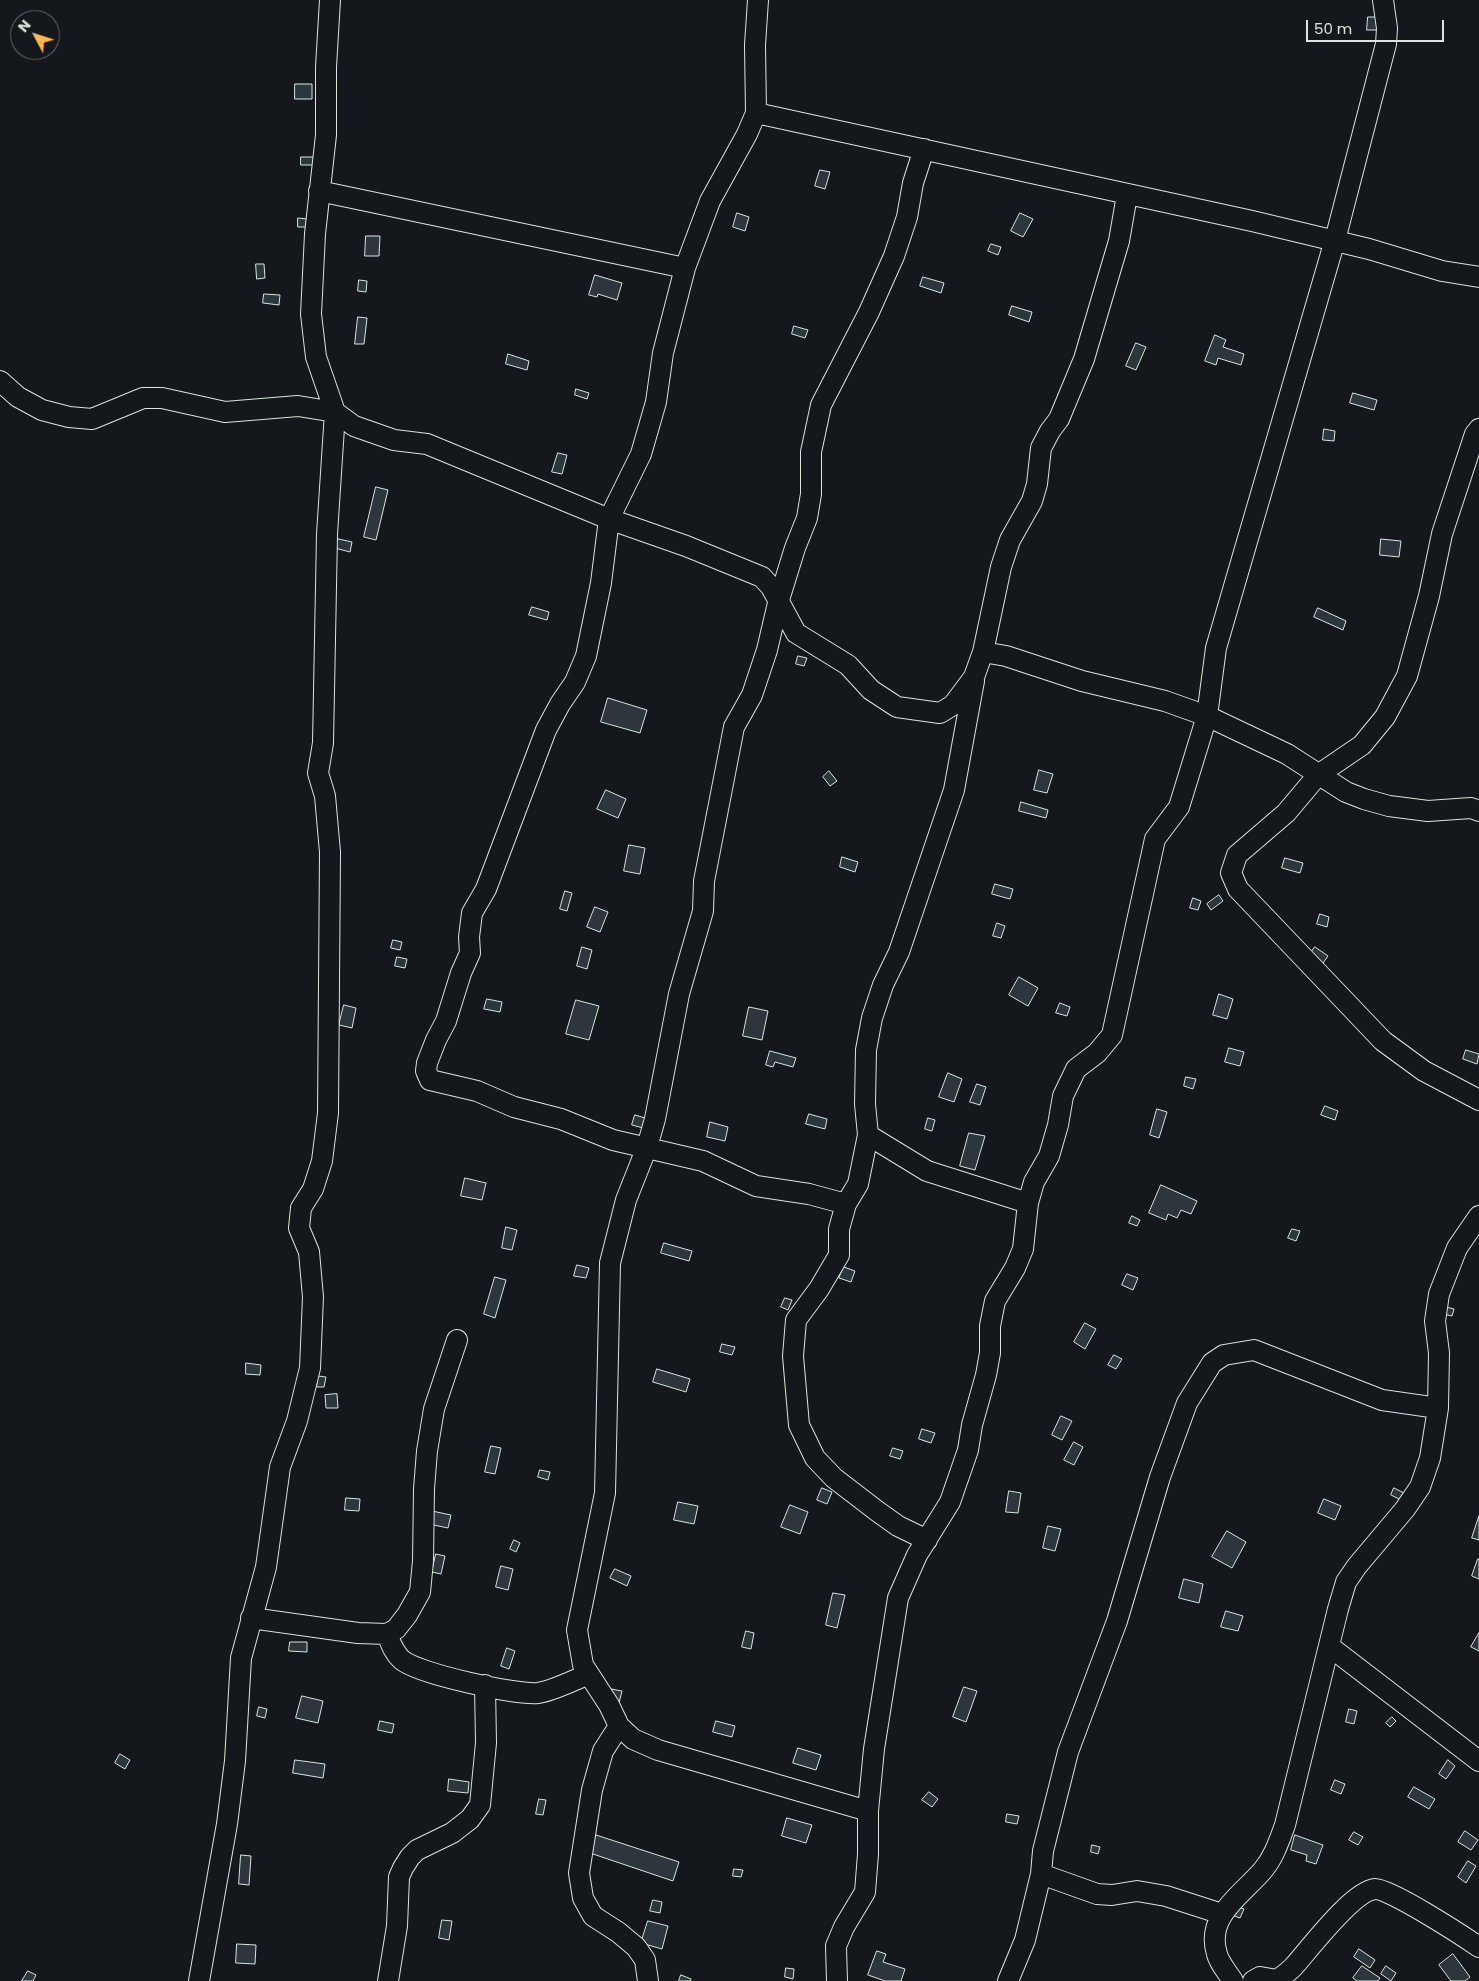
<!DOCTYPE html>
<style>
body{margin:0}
#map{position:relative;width:1479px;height:1981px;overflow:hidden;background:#14181c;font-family:Poppins,sans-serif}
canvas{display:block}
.north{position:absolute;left:10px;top:10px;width:50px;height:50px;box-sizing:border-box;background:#14181c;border:1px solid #626a69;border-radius:50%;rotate:310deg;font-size:14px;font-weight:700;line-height:20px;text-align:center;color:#d8e6dc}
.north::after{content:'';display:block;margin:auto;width:18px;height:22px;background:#ffb74d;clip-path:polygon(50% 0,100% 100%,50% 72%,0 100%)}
.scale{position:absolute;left:1306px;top:20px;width:138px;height:22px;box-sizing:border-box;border:2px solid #d8e6dc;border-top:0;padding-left:6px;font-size:15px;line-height:18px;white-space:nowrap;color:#d8e6dc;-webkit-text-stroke:4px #14181c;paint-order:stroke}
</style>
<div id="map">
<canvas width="1479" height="1981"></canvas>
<div class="north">N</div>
<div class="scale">50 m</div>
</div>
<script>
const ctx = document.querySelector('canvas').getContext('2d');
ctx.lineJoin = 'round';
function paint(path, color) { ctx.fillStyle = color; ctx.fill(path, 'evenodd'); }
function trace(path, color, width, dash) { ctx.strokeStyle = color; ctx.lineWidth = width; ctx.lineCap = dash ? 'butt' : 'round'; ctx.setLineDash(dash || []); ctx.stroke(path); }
const building = new Path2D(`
 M1368,17H1379V30H1367Z
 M295,84H312V99H295Z
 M301,157H315V165H301Z
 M820,170L830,172L825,189L815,186Z
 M737,213L749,217L745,231L733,227Z
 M1020,213L1033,219L1023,237L1011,231Z
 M298,218L308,219V227H298Z
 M366,236H380L379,256H365Z
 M991,244L1001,247L998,255L988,251Z
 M256,264H264L265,278L257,279Z
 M595,275L622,283L617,300L598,294L597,297L589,295Z
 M923,277L944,283L941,293L920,286Z
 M359,280L367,281L366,292L358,291Z
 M264,294L280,295L279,305L263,303Z
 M1012,306L1032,312L1029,322L1009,315Z
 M358,317L367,318L364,344H355Z
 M794,326L808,330L805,338L792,334Z
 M1215,335L1226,340L1223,347L1244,354L1241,365L1218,358L1216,365L1205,361Z
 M1136,343L1146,347L1136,370L1126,366Z
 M508,354L529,361L527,370L506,364Z
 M576,389L589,393L587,399L575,395Z
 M1353,393L1377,400L1374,410L1350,403Z
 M1324,429L1335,431L1334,441L1323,440Z
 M558,453L567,455L562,474L552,472Z
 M376,487L388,490L376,540L364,537Z
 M334,538L352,542L350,552L331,547Z
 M1381,539L1401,541L1399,557L1380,555Z
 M532,607L549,612L547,620L529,615Z
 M1318,608L1346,621L1343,630L1314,617Z
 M798,656L807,658L804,666L796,664Z
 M608,698L647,710L640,733L601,722Z
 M1039,770L1053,774L1047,793L1034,790Z
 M829,771L837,781L830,786L823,777Z
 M606,790L626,799L618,818L597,809Z
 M1021,802L1048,810L1046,818L1019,811Z
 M629,845L645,848L640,874L624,871Z
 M842,857L858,862L855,872L840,867Z
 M1285,858L1303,863L1300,873L1282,868Z
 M995,884L1013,889L1010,899L992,894Z
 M565,891L572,893L567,911L560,909Z
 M1219,895L1223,901L1211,910L1207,904Z
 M1193,898L1201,901L1198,910L1190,908Z
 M595,907L608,912L600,932L587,927Z
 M1320,914L1329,917L1327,927L1317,924Z
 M997,923L1005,926L1001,938L993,936Z
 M393,940L402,942L400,950L391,948Z
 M582,947L592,950L587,969L577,966Z
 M1315,947L1328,956L1321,966L1308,957Z
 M397,957L407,959L405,968L395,966Z
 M1019,977L1038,988L1028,1006L1009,995Z
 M1219,994L1233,999L1227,1019L1213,1015Z
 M487,999L502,1002L500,1012L484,1009Z
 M576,1000L599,1006L589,1040L566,1034Z
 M1060,1003L1070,1007L1067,1016L1056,1013Z
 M344,1005L356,1008L352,1028L339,1025Z
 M749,1007L768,1011L762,1040L743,1036Z
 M1229,1048L1244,1052L1240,1066L1225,1062Z
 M1466,1050L1479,1054L1477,1064L1463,1059Z
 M770,1051L796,1058L793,1067L775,1062L773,1067L766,1065Z
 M948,1073L962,1079L954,1102L939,1097Z
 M1186,1077L1196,1079L1193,1089L1184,1086Z
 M977,1084L986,1087L980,1105L970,1102Z
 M1325,1106L1338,1111L1335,1120L1321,1115Z
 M1157,1109L1167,1112L1159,1138L1150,1135Z
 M809,1114L827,1119L825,1129L806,1124Z
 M635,1115L645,1118L643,1128L632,1125Z
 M928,1118L935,1120L932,1131L925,1129Z
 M710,1122L728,1127L725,1141L707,1137Z
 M969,1133L985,1136L975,1170L960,1166Z
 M465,1178L486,1183L482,1200L461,1196Z
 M1161,1185L1197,1201L1191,1214L1181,1210L1177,1218L1168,1214L1166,1220L1149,1213Z
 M1132,1216L1140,1220L1137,1226L1129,1223Z
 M506,1227L517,1230L512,1250L502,1248Z
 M1292,1229L1300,1231L1296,1241L1288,1238Z
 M664,1243L692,1251L689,1261L661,1253Z
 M577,1265L589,1268L586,1278L574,1276Z
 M844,1267L855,1271L851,1282L839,1278Z
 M1127,1274L1138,1278L1133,1290L1122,1285Z
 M495,1277L506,1280L495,1318L484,1314Z
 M785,1298L792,1300L788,1310L781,1307Z
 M1446,1307L1454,1309L1452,1316L1444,1314Z
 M1085,1323L1096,1329L1085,1349L1074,1342Z
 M722,1344L735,1347L732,1355L720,1352Z
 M1114,1355L1122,1359L1116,1369L1108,1365Z
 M246,1363L261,1365L260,1375L246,1374Z
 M657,1369L690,1379L686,1392L653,1382Z
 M318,1376L326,1377L324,1387H317Z
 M337,1394L338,1408H326L325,1395Z
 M1061,1416L1072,1421L1062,1440L1052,1435Z
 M922,1429L935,1433L931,1443L919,1439Z
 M1074,1442L1083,1447L1074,1465L1064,1460Z
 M491,1446L501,1448L495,1474L485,1472Z
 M893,1448L903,1451L900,1459L890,1456Z
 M540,1470L550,1472L548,1480L538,1477Z
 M822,1488L832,1492L827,1504L817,1500Z
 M1394,1488L1404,1493L1401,1500L1391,1495Z
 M1009,1491L1021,1493L1018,1513L1006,1512Z
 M346,1498L360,1499L359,1511L345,1510Z
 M1324,1499L1341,1506L1335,1520L1318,1513Z
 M678,1502L698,1506L694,1524L674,1520Z
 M790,1505L808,1512L800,1534L781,1527Z
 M432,1511L451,1515L448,1528L429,1524Z
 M1479,1516V1540L1472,1538Z
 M1048,1526L1061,1529L1055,1551L1043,1548Z
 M1227,1531L1246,1542L1232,1568L1212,1557Z
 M514,1540L520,1543L516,1552L510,1549Z
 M436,1554L445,1556L441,1574L432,1572Z
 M1478,1559H1479V1579L1472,1576Z
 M501,1566L513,1569L508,1590L496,1587Z
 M615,1569L631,1576L627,1586L610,1578Z
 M1184,1579L1203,1584L1199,1603L1179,1598Z
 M833,1593L845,1595L837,1628L826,1625Z
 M1226,1611L1243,1616L1238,1631L1221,1627Z
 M746,1631L754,1633L751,1649L742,1647Z
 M1479,1633V1651L1471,1647Z
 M290,1642H307V1652L289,1651Z
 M507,1648L515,1651L509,1669L501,1666Z
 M964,1687L977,1691L966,1722L953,1717Z
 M611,1689L622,1691L619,1703L609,1701Z
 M302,1696L323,1701L318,1723L296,1718Z
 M259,1707L267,1709L265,1718L257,1716Z
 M1349,1709L1357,1711L1354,1724L1346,1722Z
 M1392,1717L1396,1721L1390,1727L1386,1723Z
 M380,1721L394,1724L392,1733L378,1730Z
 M716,1721L735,1726L732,1737L713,1732Z
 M798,1748L821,1755L816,1770L793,1763Z
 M120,1754L130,1760L125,1769L115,1763Z
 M295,1760L325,1764L323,1778L293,1773Z
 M1448,1760L1455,1766L1446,1779L1439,1774Z
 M449,1779L469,1782L468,1793L448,1791Z
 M1335,1780L1345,1784L1341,1794L1331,1790Z
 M1414,1787L1435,1799L1429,1809L1408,1797Z
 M929,1792L938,1799L932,1807L922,1800Z
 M539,1799L546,1800L543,1815L536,1814Z
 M1007,1814L1019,1816L1017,1824L1006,1822Z
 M787,1818L812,1825L806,1843L782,1836Z
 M1465,1831L1478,1840L1471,1850L1458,1842Z
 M1354,1832L1363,1837L1358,1845L1349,1840Z
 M596,1835L679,1862L673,1881L590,1853Z
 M1295,1835L1323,1845L1316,1864L1306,1861L1307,1855L1291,1850Z
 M1092,1845L1100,1847L1098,1854L1091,1852Z
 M241,1855L251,1856L249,1885L239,1884Z
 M1468,1861L1476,1866L1466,1883L1458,1877Z
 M734,1869L743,1870L741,1877L733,1876Z
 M653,1900L662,1902L660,1913L650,1911Z
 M1236,1906L1244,1909L1240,1918L1232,1915Z
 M442,1920L452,1921L449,1940L439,1938Z
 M648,1921L668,1926L662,1949L641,1943Z
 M237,1944L256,1945L255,1964L236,1963Z
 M1359,1949L1375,1960L1370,1968L1354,1957Z
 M877,1951L886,1954L883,1962L905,1969L901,1981H885L868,1975Z
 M1453,1954L1470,1977L1465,1981H1451L1439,1965Z
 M1362,1966L1380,1978L1378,1981H1357L1353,1978Z
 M1386,1966L1396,1973L1391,1981L1381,1974Z
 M786,1968L794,1969L793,1979L785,1977Z
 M28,1971L36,1975L33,1981H22Z
 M681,1975L691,1979L690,1981H679Z`);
paint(building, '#2c363c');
trace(building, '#d8e6dc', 1);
const minor = new Path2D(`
 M758,0L755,45L756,113L747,134L710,201L685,268L663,353L656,402L641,454L609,519L601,583L586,656L575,682L560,704L546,730L486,889L472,913L469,937L470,953L461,973L446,1021L436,1040L427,1063L426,1071L430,1080L477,1091L514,1107L561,1119L613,1140L703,1161L756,1186L809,1194L846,1204
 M756,113L1252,221L1369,249L1442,271L1479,277
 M319,191L685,268
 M0,381L18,397L42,410L69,417L92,419L143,398H162L225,412L298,406L335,412L354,426L394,440L427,444L609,519L686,546L762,577L771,587L796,633L848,665L871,690L897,707L940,713L953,705L974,677L983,652L1006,656L1082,681L1165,701L1207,716L1287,754L1346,792L1364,799L1389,806L1428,811L1471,808L1479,811
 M1479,429L1475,434L1442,534L1429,596L1407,676L1385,717L1362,745L1318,775L1286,813L1237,855L1231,873L1238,889L1383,1041L1424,1071L1479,1100
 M983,652L1001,567L1010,540L1032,501L1037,484L1041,448L1050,431L1059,419L1084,359L1119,241L1127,195
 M868,1135L927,1171L1028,1203
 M927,1540L898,1526L877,1511L834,1478L815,1458L799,1425L793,1356L796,1320L819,1289L839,1255V1229L846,1204L858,1184L868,1135L865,1104L866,1050L872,1018L883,985L899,952L954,790L974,681
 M251,1618L358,1633L387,1634L396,1629L407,1615L420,1592L423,1561L424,1489L427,1451L434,1409L457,1340
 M387,1634C391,1644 394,1653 402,1660C419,1674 516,1695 538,1693C553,1691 574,1680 589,1674
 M1329,1646L1479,1761
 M619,1726L603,1751L592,1790L579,1873L583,1898L593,1916L618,1932L636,1947L645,1960L648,1981
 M868,1811L658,1750L633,1739L619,1726L609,1705L583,1665L577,1630L605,1493L610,1263L626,1200L647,1147L655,1119L679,994L703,911L704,881L734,727L752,695L767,650L778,603L795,548L807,518L811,494V452L821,405L869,312L894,256L907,217L913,183L924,149
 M1041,1874L1097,1894L1112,1895L1137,1891L1166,1896L1222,1914
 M199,1981L227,1824L235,1761L241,1658L266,1567L280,1467L297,1421L310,1368L313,1297L309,1252L299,1228L301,1208L313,1189L322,1161L328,1113L330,852L325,796L318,773L323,743L327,534L335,412L316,357L311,314L315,234L326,135V67L330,0
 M388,1981L397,1926L399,1877L403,1868L410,1857L417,1850L452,1833L470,1819L480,1805L486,1743L485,1685
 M837,1981L836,1946L844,1927L865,1892L868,1854V1811L874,1749L898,1598L917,1555L950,1502L968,1450L972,1425L986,1375L990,1353V1326L995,1301L1015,1268L1023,1249L1028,1203L1034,1182L1049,1156L1058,1125L1063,1096L1076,1069L1097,1053L1112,1035L1155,839L1179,807L1207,716L1216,648L1335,240L1386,44L1387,28L1383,0
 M1008,1981L1025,1940L1041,1874L1043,1851L1068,1752L1117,1621L1160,1477L1187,1403L1212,1363L1224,1355L1254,1350L1382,1400L1438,1408
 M1233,1981C1228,1973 1219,1963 1217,1954C1205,1916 1242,1895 1263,1870C1274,1857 1279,1841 1285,1825L1338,1609L1346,1582L1357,1566L1405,1509L1420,1487L1430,1458L1438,1408L1439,1353L1435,1321L1439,1294L1457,1248L1479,1216
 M1253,1981L1260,1977L1277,1980C1283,1976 1290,1971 1295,1965C1310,1948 1353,1891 1375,1889C1389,1888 1463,1936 1479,1947`);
trace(minor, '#d8e6dc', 22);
trace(minor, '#14181c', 20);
</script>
